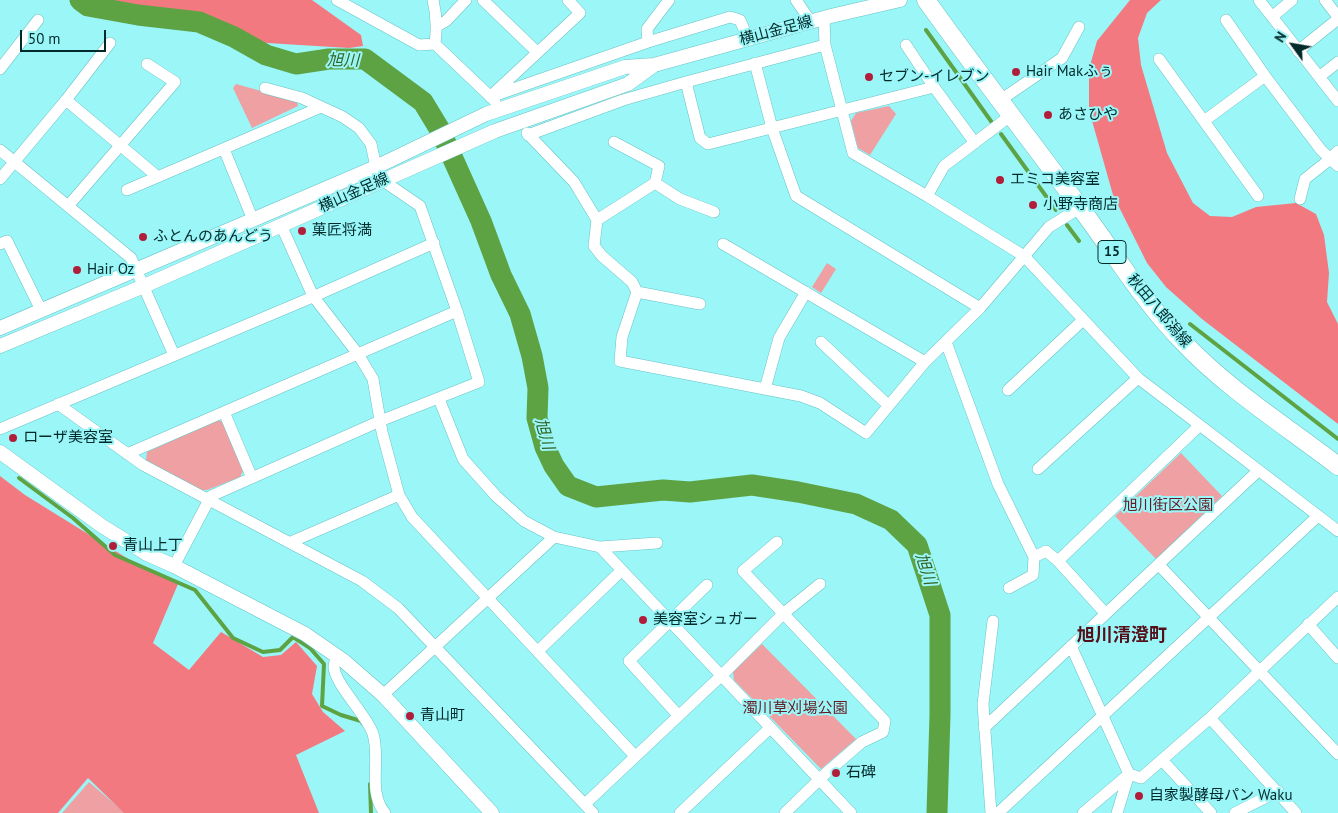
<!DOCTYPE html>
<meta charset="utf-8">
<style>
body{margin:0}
#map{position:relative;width:1338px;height:813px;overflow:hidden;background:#9bf6f8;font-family:"PT Sans",sans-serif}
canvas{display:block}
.north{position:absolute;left:1268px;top:20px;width:50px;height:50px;-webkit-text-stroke:4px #9bf6f8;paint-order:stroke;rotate:302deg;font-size:14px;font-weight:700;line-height:20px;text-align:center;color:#012a2b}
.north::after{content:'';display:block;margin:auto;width:18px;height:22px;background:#012a2b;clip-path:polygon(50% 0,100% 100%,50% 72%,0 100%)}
.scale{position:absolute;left:20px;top:30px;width:86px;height:22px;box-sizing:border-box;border:2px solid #012a2b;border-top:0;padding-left:6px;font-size:15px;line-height:18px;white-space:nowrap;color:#012a2b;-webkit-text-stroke:4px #9bf6f8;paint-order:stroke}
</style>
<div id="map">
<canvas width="1338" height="813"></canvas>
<div class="north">N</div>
<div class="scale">50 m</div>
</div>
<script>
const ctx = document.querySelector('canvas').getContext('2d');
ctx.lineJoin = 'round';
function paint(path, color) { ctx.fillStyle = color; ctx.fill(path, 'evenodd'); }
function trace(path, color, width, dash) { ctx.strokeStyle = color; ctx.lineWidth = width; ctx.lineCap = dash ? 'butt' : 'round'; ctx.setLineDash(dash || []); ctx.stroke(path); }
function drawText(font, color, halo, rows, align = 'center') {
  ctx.font = font + ' "PT Sans","Noto Sans JP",sans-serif'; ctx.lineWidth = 4; ctx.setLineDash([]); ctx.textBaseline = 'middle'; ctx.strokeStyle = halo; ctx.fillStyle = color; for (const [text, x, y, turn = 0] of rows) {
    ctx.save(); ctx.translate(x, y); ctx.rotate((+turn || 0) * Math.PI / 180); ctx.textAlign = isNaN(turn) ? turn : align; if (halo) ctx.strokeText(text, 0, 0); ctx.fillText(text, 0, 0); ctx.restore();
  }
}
paint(new Path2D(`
 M236,84L297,101L298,106L252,128L233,88Z
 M889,106L896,114L870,155L858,148L851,121L856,113Z
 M827,263L836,269L821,293L812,287Z
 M218,420L223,422L243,471L240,477L207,490H197L146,460L147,452Z
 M1181,453L1222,496L1156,559L1115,516Z
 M762,644L856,739L821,769L734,680L733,672Z
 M89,782L125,813H62Z`), '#eea0a2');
paint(new Path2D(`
 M96,0H312L361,35L363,46L349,48L267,43L248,39L208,16Z
 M1130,0H1161L1147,13L1138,38L1141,65L1167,153L1193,203L1210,216L1232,217L1256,207L1296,203L1316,214L1324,235L1329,273L1327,302L1338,324V424L1202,319L1166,287L1147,263L1113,195L1089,110V69L1097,41Z
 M0,476L25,495L138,565L178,584L153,643L189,670L221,632L263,657L281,655L296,642L317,666L312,694L323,712L345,731L296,755L319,813H124L88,778L58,813H0Z`), '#f37980');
trace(new Path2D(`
 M926,30L993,124
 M1001,134L1056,210
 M1067,225L1079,241
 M1190,324L1338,439
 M19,478L73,518L115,555L195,590L233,638L263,652L280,650L293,637L310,648L324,664L322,706L341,715L361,721L363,724
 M370,784L371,813`), '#5da343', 4);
trace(new Path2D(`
 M80,0L88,6L138,15L199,22L234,37L266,55L296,64L329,59H365L423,102L440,130L481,221L501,275L520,314L532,356L538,388L537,418L545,447L554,466L568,486L596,497L663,490L690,492L752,485L798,492L856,504L891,520L917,545L940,615V715L937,813`), '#5da343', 21);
const minor = new Path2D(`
 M337,0L419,45L435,44L495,101
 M433,0C437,16 437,28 435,44
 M483,0L537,52
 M796,0L811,22
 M1259,0L1338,101
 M1325,0L1338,17
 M1272,17L1292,0
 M824,18L825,45L853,153L927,196L1024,256L1138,378L1338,531
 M1226,20L1265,76L1321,150L1338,166
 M437,26L446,21L466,0
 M648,42L647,29L669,0
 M906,45L934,87L975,143
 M1298,51L1338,19
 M1159,59L1258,196
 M755,63L772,128L796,196L980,308
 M0,69L38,20
 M1319,77L1338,62
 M686,82L700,138L708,144L934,87
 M493,94L580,13L568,0
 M490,97L648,42L730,17L740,20L748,39
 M66,100L158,177
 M999,101L1062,58L1079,27
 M1204,121L1265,76
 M527,133L574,182L597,220L594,246L602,256L632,282L637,292L622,337L620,361L801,396L820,403L866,433L925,362L980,308L1049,227L1081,207
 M528,135L623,100L686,82L825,45
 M224,149L253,220
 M0,150L131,258L174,355
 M0,179L66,100L110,43
 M655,183L680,199L714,212
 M127,190L321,107
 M927,196L944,166L1010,116
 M1300,199L1305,179L1329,160L1338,151
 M68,206L175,82L147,64
 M597,220L655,183L659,166L614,142
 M281,225L313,296L358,354L373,379L382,432L399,495L412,517L635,756
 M0,244L7,241L41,310
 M723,244L925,362
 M637,292L700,304
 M821,342L888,405
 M946,342L998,484L1034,557L1033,575L1009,588
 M765,389L779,338L806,292
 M1008,390L1083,320
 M439,399L463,459L496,496L524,521L554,537L600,547L657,543
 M58,404L143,465L362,581L398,608L593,813
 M224,412L252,478
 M0,429L308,299L434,243
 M127,454L457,311
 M1038,469L1138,378
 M291,542L399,495
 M777,542L743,571L885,721L883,732L862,742L825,774L785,813
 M600,547L851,813
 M1034,557L1046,551L1058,561L1105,613
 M1058,561L1199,426
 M1159,565L1338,754
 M174,566L211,496L380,421L479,382L457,311L420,206L382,180L376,167L371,144L359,128L343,117L302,98L265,88
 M1308,624L1338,658
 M1071,646L1129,774L1117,813
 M538,651L622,570
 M336,656C336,659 334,664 334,667C335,685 367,715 373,734C381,759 367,792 385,813
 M383,695L554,537
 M678,715L629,661L707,585
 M1210,718L1296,813
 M984,728L1258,471
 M1162,760L1211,813
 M585,804L722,675L784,613L820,584
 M680,813L770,728
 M991,813L983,704L993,621
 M998,813L1318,516
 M1083,813L1129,774L1141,778L1210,718L1338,597
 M1235,813L1278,791`);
const tertiary = new Path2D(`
 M654,65L831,16L900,0
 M0,328L376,167L486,114L625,67L654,65L628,84L495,131L144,286L0,346
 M0,452L102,526L147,554L174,566L305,634L344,661L383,695L492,813`);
const primary = new Path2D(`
 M926,0C976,70 1028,137 1079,206C1113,251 1142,300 1182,341C1227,389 1286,426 1338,466`);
trace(minor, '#67c2c4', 12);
trace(tertiary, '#67c2c4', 15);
trace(primary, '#67c2c4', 19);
trace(minor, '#fff', 11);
trace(tertiary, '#fff', 14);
trace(primary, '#fff', 18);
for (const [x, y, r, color] of [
 [1016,72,5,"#b11e39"],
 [869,77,5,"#b11e39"],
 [1048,115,5,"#b11e39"],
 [1000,180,5,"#b11e39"],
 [1033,205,5,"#b11e39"],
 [302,231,5,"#b11e39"],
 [143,237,5,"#b11e39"],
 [77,270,5,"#b11e39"],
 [13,438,5,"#b11e39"],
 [113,546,5,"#b11e39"],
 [643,620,5,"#b11e39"],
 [410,716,5,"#b11e39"],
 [836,773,5,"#b11e39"],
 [1139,796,5,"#b11e39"]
]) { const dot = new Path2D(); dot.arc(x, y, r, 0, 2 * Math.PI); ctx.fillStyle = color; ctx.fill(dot); trace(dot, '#9bf6f8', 2); }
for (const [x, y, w] of [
 [1112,252,28]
]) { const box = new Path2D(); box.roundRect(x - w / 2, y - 11.5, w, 23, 4); ctx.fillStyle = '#9bf6f8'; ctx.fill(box); trace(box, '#012a2b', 1); }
drawText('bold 14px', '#012a2b', null, [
 ["15",1112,252]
]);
drawText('15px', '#012a2b', '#9bf6f8', [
 ["横山金足線",776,31,-15],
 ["横山金足線",354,193,-24],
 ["秋田八郎潟線",1159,311,50]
]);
drawText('15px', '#012a2b', '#9bf6f8', [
 ["Hair Makふぅ",1026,72],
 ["セブン-イレブン",879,77],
 ["あさひや",1058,115],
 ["エミコ美容室",1010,180],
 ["小野寺商店",1043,205],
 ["菓匠将満",312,231],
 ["ふとんのあんどう",153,237],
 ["Hair Oz",87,270],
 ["ローザ美容室",23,438],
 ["青山上丁",123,546],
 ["美容室シュガー",653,620],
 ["青山町",420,716],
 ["石碑",846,773],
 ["自家製酵母パン Waku",1149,796]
], 'left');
drawText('15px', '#661b24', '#9bf6f8', [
 ["旭川街区公園",1168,506],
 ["濁川草刈場公園",795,709]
]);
drawText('italic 16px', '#346222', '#9bf6f8', [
 ["旭川",343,61,1],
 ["旭川",544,434,74],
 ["旭川",925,569,72]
]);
drawText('bold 18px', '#540f19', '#9bf6f8', [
 ["旭川清澄町",1122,636]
]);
</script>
